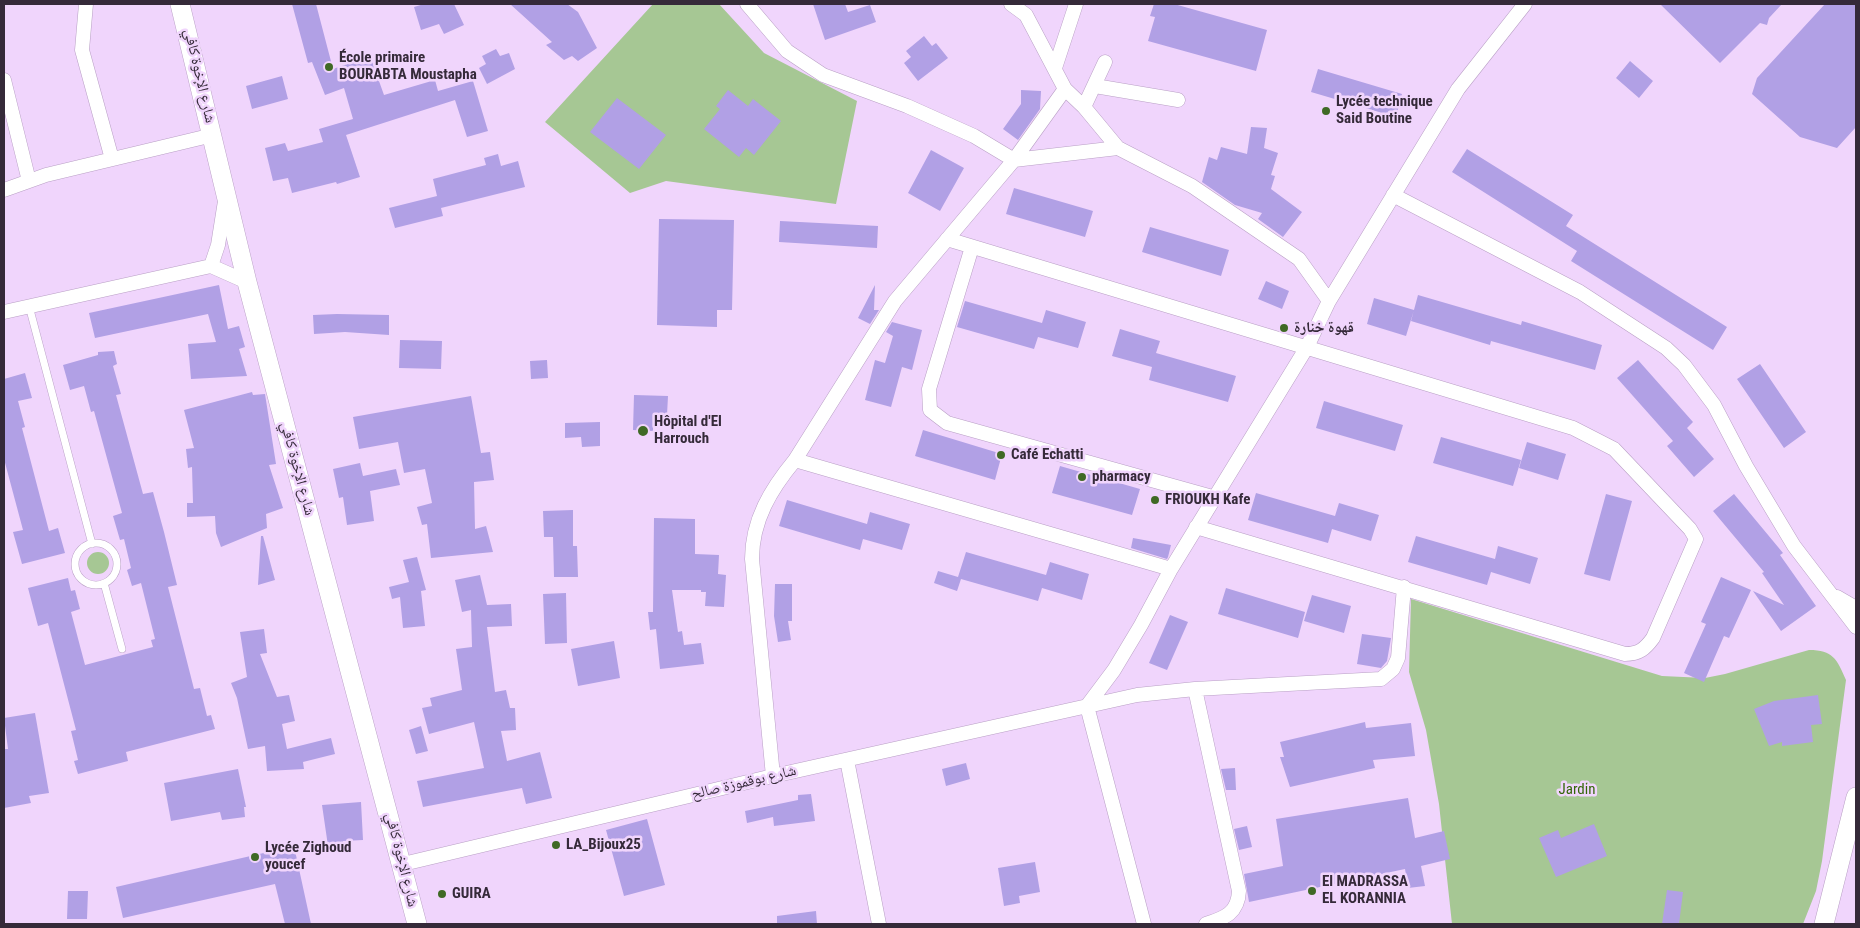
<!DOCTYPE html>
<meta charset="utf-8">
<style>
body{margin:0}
#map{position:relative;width:1860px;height:928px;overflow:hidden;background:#f0d5fc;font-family:"Roboto Condensed",sans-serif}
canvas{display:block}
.frame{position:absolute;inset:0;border:5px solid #352a39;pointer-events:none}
</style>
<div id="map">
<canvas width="1860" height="928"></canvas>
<div class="frame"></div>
</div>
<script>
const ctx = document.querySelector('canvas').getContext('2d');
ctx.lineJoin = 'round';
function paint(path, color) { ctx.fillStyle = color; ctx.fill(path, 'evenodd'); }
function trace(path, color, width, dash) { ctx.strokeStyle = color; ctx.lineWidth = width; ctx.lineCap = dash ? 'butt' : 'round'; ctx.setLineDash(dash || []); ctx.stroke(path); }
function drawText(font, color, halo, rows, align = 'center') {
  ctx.font = font + ' "Roboto Condensed","Noto Naskh Arabic",sans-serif'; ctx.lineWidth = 5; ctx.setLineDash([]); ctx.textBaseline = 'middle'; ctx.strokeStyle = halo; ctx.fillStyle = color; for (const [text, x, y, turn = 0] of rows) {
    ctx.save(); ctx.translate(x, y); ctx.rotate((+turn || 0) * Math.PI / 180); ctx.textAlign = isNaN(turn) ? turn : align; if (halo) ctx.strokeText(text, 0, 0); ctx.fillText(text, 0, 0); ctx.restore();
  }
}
paint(new Path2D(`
 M653,4H719L764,53L857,101L836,204L666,181L630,193L545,122Z
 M87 563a11 11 0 1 1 22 0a11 11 0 1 1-22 0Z
 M1411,599L1662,676L1705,678L1725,674L1809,650C1833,650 1837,659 1846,680L1822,861L1816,891L1803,924H1452L1439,804L1426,730L1409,672Z`), '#a6c794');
paint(new Path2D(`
 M292,4H316L333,69L370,56L384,95L435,80L438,91L473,81L488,131L467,137L455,100L346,135L360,177L337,184L336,182L292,193L288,178L273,181L265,148L285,143L288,151L323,142L319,129L353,119L344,88L325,95L312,62L308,63Z
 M424,4H454L464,25L444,34L439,24L421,30L414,7Z
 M510,4H567L578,12L597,48L578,61L572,56L564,60L546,45L552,42Z
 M813,4H845L848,12L870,5L876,22L825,40Z
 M1154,4H1174L1267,30L1256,71L1148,41L1155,17L1150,16Z
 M1660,4H1782L1769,18L1767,25L1760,23L1720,63Z
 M1825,4H1856V127L1837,148L1800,137L1752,94L1757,78Z
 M924,36L932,46L936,43L948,58L918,81L904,63L911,57L906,51Z
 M496,49L500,56L509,53L515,69L487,84L479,68L486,64L482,56Z
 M1630,61L1653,81L1639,98L1616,78Z
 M1318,69L1402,94L1396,117L1311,92Z
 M282,76L288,99L252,109L246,86Z
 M728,90L748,106L753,99L781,121L754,155L746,148L739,157L704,129L720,109L716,106Z
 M1021,90L1041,91L1040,109L1018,140L1003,129L1021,104Z
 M617,98L666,135L639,169L590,132Z
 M1251,127L1267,128L1264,148L1278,153L1271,175L1275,176L1271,189L1302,212L1283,237L1258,219L1262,213L1235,205L1202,182L1209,157L1217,160L1221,147L1247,154Z
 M1467,149L1573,215L1566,226L1727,327L1713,350L1571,261L1577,251L1452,172Z
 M931,150L964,168L940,211L908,193Z
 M498,154L501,166L518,161L525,187L441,208L443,216L395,228L389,208L437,196L433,179L486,165L484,158Z
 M1014,188L1093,211L1085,237L1006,214Z
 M659,219L734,220L732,310H717V327L657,325Z
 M780,221L878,226L877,248L779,242Z
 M1150,227L1229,250L1221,276L1142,252Z
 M1266,281L1289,291L1282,309L1258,299Z
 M219,285L228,329L239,326L245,347L239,349L247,376L191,379L188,344L216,342L208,314L95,338L89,313Z
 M875,285L874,310H879L870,324L858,318Z
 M1418,295L1521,325L1522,321L1602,345L1595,370L1491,341L1490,345L1411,321Z
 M1374,298L1414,310L1406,336L1367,324Z
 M965,301L1042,323L1046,310L1086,322L1078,348L1038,337L1034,349L957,327Z
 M337,314L389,315V335L345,332L314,334L313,315Z
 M892,322L922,330L912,370L902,367L891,407L865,400L875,360L885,363L893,336L886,332Z
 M1120,329L1160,341L1156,353L1236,376L1228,402L1149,380L1152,367L1112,356Z
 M400,340L442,341L441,369L399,368Z
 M114,351L117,364L113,366L121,394L116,395L143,494L153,492L164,532L177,585L168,587L194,689L200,688L207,716L211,715L215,729L126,752L128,761L78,774L74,761L78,760L71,731L76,730L48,623L38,626L28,588L68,578L71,591L75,590L80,609L71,612L85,665L153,647L151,640L155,639L141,583L132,586L127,570L131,568L124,539L120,540L113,516L122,513L94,411L91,412L84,386L70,390L63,365L98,355V352Z
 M547,360L548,378L531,379L530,361Z
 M1638,360L1693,422L1687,428L1714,459L1694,477L1667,446L1673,441L1617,378Z
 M1760,364L1806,432L1784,448L1737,379Z
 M25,373L32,398L18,401L25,427L22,428L49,531L58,528L65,553L22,564L13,532L23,530L4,459V379Z
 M252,392L253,395L265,394L276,464L269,465L283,508L266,514L267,528L221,547L216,533L215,516L187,517V503H193L192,467L188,468L186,449L194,448L184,410Z
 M634,395L668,396L667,415H653V431L633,430Z
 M471,396L481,453L490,452L494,480L474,482L475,529L486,526L493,552L431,558L427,524L422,525L417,507L432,503L425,469L404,473L398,442L359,449L353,417Z
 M1324,401L1403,425L1395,451L1316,428Z
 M600,422V446L582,447L581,437L565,438V423Z
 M923,430L1002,454L995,480L915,456Z
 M1441,437L1521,460L1513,486L1433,463Z
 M1527,442L1566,454L1558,480L1519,468Z
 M360,463L363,476L396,469L400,485L370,491L374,521L347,525L343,497L339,498L333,469Z
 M1060,466L1140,489L1132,515L1052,493Z
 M1256,493L1335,516L1339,503L1379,515L1371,541L1332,529L1328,543L1248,520Z
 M1606,494L1632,501L1610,581L1584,574Z
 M1734,494L1783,553L1780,555L1816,606L1781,631L1753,591L1784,605L1762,573L1764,572L1713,511Z
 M787,500L867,524L870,512L910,524L902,550L863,539L860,550L779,526Z
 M573,510V546H577L578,577H554L553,537H544L543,511Z
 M654,518L695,519V554L719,555L718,574L726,575L724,607L705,606L706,592H701V590H672L678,632L682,631L684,645L701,643L704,664L660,669L656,629L650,630L648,612H653Z
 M261,536H263L275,580L258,585Z
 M1416,536L1495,559L1498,546L1538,558L1530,584L1491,572L1487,585L1408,562Z
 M1133,538L1171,545L1168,557L1167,559L1131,548Z
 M966,552L1046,575L1050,562L1089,574L1082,600L1042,588L1038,601L961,579L957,591L934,583L938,571L958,577Z
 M417,557L426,590L421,591L425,626L403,628L400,597L392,599L389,587L409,582L403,560Z
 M480,575L487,605L511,604L512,626L487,627L495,692L506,690L510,708H515L516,730L501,731L507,761L540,752L552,798L526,804L522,788L423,807L417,781L484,768L474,722L429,734L422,708L432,706L430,698L462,690L456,649L472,647L471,610L462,612L455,580Z
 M1721,577L1751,590L1729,638L1724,636L1704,682L1684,673L1706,624L1701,622Z
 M775,584H792V621H788L791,640L778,642L774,616Z
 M1226,588L1305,612L1298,638L1218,614Z
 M566,593L567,643L545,644L543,594Z
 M1312,595L1351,606L1344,633L1304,621Z
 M1170,615L1188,622L1167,670L1149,663Z
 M264,629L267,653L260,654L277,697L289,695L295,721L282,724L287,749L331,738L335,754L303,762L304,769L267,771L265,746L248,749L237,698L231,683L247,677L240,632Z
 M1362,634L1391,638L1387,661L1381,668L1357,664Z
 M614,641L620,678L578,686L571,649Z
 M1818,695L1822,724L1811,725L1813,742L1782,746V742L1769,746L1754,709L1774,701Z
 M35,713L49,793L29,796L31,803L4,808V749H8L4,718Z
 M1365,722L1366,728L1411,723L1415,756L1373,760L1375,768L1290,787L1280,757H1284L1280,742Z
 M421,726L428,751L416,754L409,730Z
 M966,763L970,779L946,786L942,769Z
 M1235,768L1236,790H1226L1221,769Z
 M238,769L246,807H244L245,817L222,820L220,812L171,821L164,783Z
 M811,794L815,821L774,826L773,817L747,823L745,811L798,800V795Z
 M1408,798L1415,838L1444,831L1450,859L1421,866L1425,886L1408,888L1405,869L1249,902L1244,874L1283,866L1276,819Z
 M361,802L363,840L343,841V844L328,846L322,805Z
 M647,819L665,885L624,896L606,830Z
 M1594,824L1607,856L1556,877L1539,838L1558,830L1561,838Z
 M1247,826L1252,847L1239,850L1234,829Z
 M294,846L311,924H285L275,884L123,918L116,887Z
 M1035,862L1040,892L1019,896L1020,903L1004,906L998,868Z
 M1667,890L1683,892L1679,924H1662Z
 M68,891H88L87,919H67Z
 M816,911L817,924H777V916Z`), '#b1a0e5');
const lane = new Path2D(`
 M29,306L92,544
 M75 564a21 21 0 1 1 42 0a21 21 0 1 1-42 0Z
 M104,583L122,649`);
const street = new Path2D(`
 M86,4L82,50L112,159
 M747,4L787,51L823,75L907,106L974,136L1014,160L1118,148
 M1011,4L1026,15L1065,89L1084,107L1118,148L1192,186L1299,259L1329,301
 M1055,68L1076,4
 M4,80L29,181
 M1095,86L1178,100
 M1084,107L1105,62
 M4,190L46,175L213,135
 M1393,195L1580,292L1666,348L1684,365L1714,405L1746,466L1794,546L1856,627
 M947,239L1573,428L1614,449L1690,529L1696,539L1653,638C1645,649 1639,654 1625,654L1196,527
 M972,247L929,389L930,410L947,423L1216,498
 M211,266L218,245L225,201
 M4,312L211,266L247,282
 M795,460L1171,569
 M1837,597L1856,608
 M1195,689L1239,891C1238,913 1225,918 1206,924
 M1087,706L1114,670L1141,625L1171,569L1307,347L1329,301L1458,89L1525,4
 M1087,706L1144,924
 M847,760L879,924
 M773,776L752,559C752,520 771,489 795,460L895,301L1014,160L1065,89
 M403,864L773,776L1137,695L1195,689L1381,679L1393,669L1398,658L1404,587`);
const secondary = new Path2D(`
 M180,4L247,282L417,924
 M1824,924L1856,797`);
trace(lane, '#b9a0c5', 8);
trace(street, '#b9a0c5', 15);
trace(secondary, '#b9a0c5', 20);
trace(lane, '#fff', 7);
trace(street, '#fff', 14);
trace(secondary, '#fff', 19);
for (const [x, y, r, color] of [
 [329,67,5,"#3f6925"],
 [1326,111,5,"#3f6925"],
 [1284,328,5,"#3f6925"],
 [643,431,6,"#3f6925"],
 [1001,455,5,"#3f6925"],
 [1082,477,5,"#3f6925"],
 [1155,500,5,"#3f6925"],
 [556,845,5,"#3f6925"],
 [255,857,5,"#3f6925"],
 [1312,891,5,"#3f6925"],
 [442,894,5,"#3f6925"]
]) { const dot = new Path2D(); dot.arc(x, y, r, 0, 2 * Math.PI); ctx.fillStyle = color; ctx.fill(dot); trace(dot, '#f0d5fc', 2); }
drawText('bold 15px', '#352a39', '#f0d5fc', [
 ["École primaire",339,58],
 ["BOURABTA Moustapha",339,75],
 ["Lycée technique",1336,102],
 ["Said Boutine",1336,119],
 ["قهوة خنارة",1294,328],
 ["Hôpital d'El",654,422],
 ["Harrouch",654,439],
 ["Café Echatti",1011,455],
 ["pharmacy",1092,477],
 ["FRIOUKH Kafe",1165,500],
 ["LA_Bijoux25",566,845],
 ["Lycée Zighoud",265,848],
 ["youcef",265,865],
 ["El MADRASSA",1322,882],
 ["EL KORANNIA",1322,899],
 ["GUIRA",452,894]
], 'left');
drawText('15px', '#352a39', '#f0d5fc', [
 ["شارع الإخوة كافي",199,76,77],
 ["شارع الإخوة كافي",297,469,75],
 ["شارع بوقموزة صالح",744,783,-13],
 ["شارع الإخوة كافي",401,860,76]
]);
drawText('15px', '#346609', '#f0d5fc', [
 ["Jardin",1577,790]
]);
</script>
